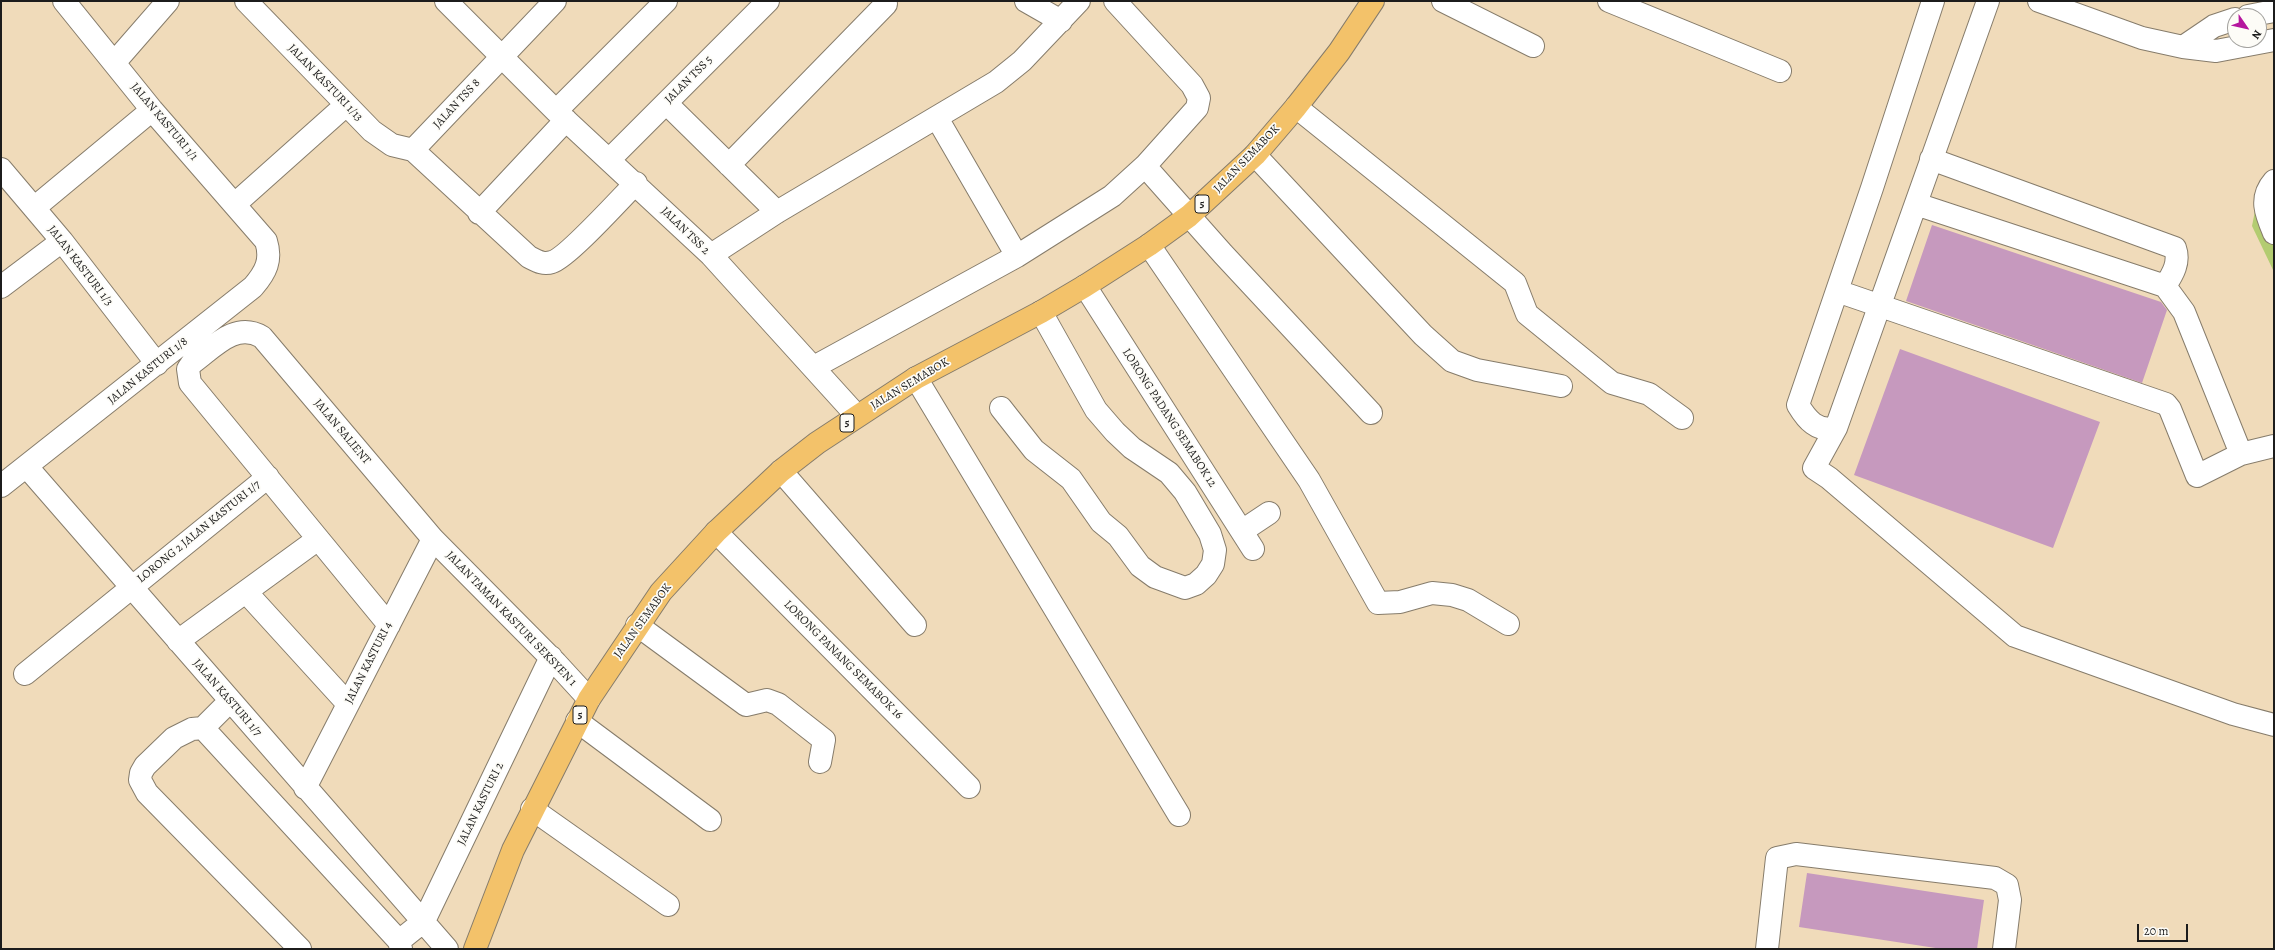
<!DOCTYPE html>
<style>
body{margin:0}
#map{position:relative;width:2275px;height:950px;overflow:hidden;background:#f0dbba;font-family:Alegreya,serif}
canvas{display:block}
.frame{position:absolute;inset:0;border:2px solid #1c1c1c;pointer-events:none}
.north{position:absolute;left:2227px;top:8px;width:40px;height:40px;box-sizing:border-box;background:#fdfcf7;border:1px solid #a3a29f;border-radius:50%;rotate:124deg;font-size:11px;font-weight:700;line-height:16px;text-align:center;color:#1c1c1c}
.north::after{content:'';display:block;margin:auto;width:14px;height:18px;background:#b5179e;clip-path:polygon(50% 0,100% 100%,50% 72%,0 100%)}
.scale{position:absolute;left:2137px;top:924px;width:51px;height:18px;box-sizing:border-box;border:2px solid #1c1c1c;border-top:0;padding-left:5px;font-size:12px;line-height:14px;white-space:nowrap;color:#1c1c1c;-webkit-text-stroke:3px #fdfcf7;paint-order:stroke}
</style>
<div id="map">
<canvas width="2275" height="950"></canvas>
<div class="frame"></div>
<div class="north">N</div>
<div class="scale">20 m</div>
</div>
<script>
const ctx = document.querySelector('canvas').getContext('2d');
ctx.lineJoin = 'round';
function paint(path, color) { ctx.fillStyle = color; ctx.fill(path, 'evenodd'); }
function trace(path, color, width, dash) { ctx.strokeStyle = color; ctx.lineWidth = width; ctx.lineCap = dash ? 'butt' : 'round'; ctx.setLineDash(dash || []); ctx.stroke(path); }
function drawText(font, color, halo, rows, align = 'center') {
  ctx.font = font + ' Alegreya,serif'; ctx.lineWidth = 3.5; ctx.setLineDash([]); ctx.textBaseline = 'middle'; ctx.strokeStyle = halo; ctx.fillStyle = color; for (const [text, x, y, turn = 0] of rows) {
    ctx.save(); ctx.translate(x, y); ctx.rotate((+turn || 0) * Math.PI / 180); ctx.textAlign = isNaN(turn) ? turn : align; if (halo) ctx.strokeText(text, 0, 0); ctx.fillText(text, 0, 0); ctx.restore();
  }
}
paint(new Path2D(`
 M2274,169V272L2252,226L2259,191Z`), '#b3cc71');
paint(new Path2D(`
 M1932,225L2161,302L2167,310L2142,383L1906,301Z
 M1900,349L2100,422L2053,548L1854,475Z
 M1807,873L1984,900L1977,949H1942L1799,927Z`), '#c699be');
const minor = new Path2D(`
 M246,1L372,131L392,145L413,150
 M446,1L556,111L711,255L857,416
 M1026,1L1061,21
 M1443,1L1533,46
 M1609,1L1780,71
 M1988,1L1836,428L1814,468L1829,478L2015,636L2233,714L2274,725
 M2039,1L2142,38L2183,47L2216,51L2274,40
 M2248,16L2274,11
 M2183,47L2214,26L2235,19
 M114,63L168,1
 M666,103L777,212
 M1296,107L1515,283L1527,314L1612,383L1649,394L1682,418
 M556,111L666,1
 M937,118L1017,256
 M413,150L529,257C537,261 543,265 552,262C567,258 622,197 636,183
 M413,150L555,1
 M1255,155L1423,335L1452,361L1477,370L1561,386
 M610,159L768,1
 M1931,159L2175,248C2180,262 2173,274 2165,286
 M729,165L886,4
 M1145,166L1223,254L1371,413
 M1,169L62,241L157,364
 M2274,181C2259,198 2266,214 2274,233
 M235,204L346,105
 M1916,204L2165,286L2184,312L2241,454
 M34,208L152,110
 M479,213L566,120
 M1149,245L1309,480L1378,603L1400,602L1432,593L1452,595L1468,600L1508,624
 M711,255L777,212L996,82L1022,61L1079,1
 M1085,286L1253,549
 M1,287L62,241
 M1837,291L2166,404L2170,409L2197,476L2241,454L2274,446
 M814,367L1017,256L1112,196L1145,166L1197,108L1199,98L1192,85L1115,1
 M916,378L1179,815
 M1001,408L1034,450L1071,479L1101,522L1118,536L1140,566L1155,577L1185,588L1196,584L1206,575L1213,564L1215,550L1210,534L1185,492L1169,473L1132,448L1115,432L1096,410L1041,312
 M1836,428C1817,432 1807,420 1798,405L1872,188L1933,1
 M27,467L447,949
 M781,471L915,625
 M1,486L253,287C266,272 272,260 266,241L152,110L64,1
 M1242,531L1269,513
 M716,532L969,787
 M246,592L348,704
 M389,625L190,383L188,369L192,363C213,348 235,321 262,337L433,539L556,663L589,699
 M637,625L746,705L767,700L778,704L824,740L820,762
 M178,641L318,539
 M25,674L268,477
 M230,701L203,728L192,729L174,738L145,766L141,773L140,780L147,793L300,949
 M577,721L710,820
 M203,728L399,941L401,949
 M305,788L433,539
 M532,809L668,905
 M399,941L424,921L551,657
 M1767,949L1777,858L1796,854L1995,878L2007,885L2010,900L2004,949`);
const major = new Path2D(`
 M475,949L513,850L589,699L661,592L716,532L781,471L817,443L916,378L1041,312L1085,286L1149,245L1189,216L1255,155L1296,107L1339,52L1373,1`);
trace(minor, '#867c6b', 24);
trace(major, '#867c6b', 24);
trace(minor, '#fff', 22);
trace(major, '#f3c26a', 22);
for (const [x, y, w] of [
 [1202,204,14],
 [847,423,14],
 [580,715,14]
]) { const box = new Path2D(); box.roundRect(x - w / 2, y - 9, w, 18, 3); ctx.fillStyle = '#fdfcf7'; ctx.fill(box); trace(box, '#1c1c1c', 1); }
drawText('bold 11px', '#1c1c1c', null, [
 ["5",1202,204],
 ["5",847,423],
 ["5",580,715]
]);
drawText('12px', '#1c1c1c', '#fdfcf7', [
 ["JALAN TSS 5",689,80,-45],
 ["JALAN KASTURI 1/13",325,83,46],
 ["JALAN TSS 8",457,104,-47],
 ["JALAN KASTURI 1/1",164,122,50],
 ["JALAN SEMABOK",1247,159,-46],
 ["JALAN TSS 2",685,231,44],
 ["JALAN KASTURI 1/3",80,266,52],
 ["JALAN KASTURI 1/8",148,371,-39],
 ["JALAN SEMABOK",910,384,-31],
 ["LORONG PADANG SEMABOK 12",1169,418,57],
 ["JALAN SALIENT",342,432,50],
 ["LORONG 2 JALAN KASTURI 1/7",199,532,-39],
 ["JALAN TAMAN KASTURI SEKSYEN 1",511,619,46],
 ["JALAN SEMABOK",643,621,-54],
 ["LORONG PANANG SEMABOK 16",843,660,45],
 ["JALAN KASTURI 4",369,663,-63],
 ["JALAN KASTURI 1/7",227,698,49],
 ["JALAN KASTURI 2",481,804,-64]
]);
</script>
